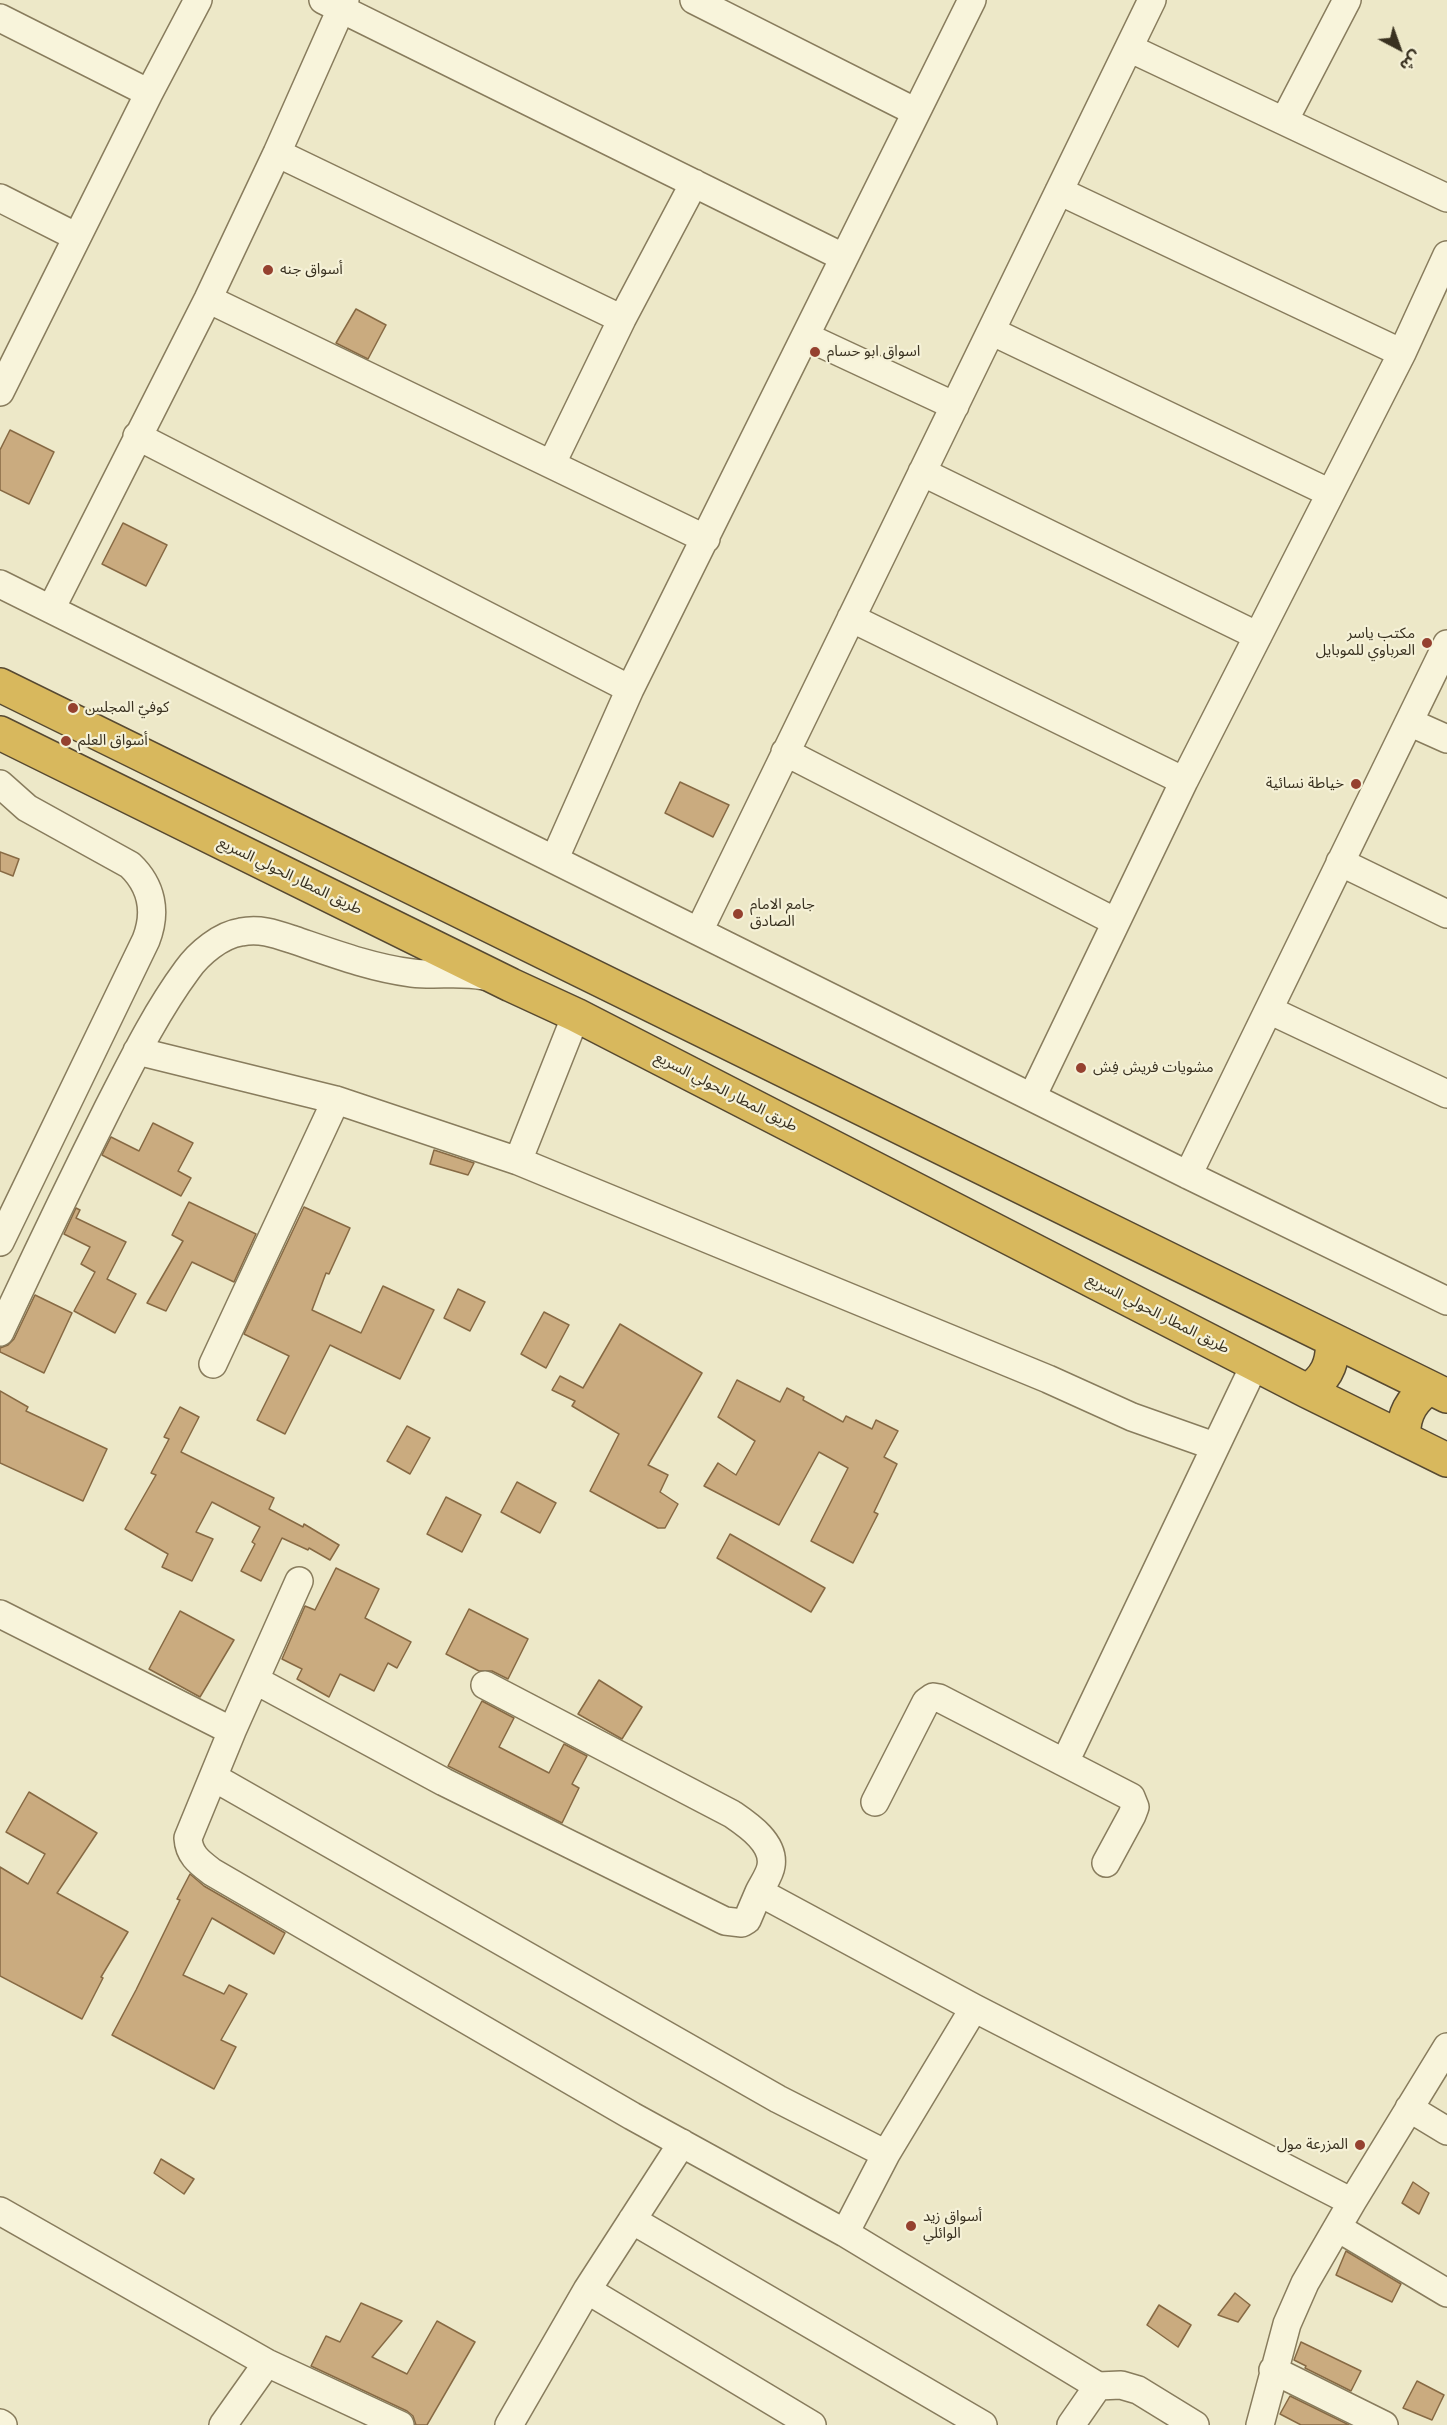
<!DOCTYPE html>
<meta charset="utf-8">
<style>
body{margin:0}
#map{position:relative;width:1447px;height:2425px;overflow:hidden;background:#ede8c8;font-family:"Noto Serif","Noto Sans Arabic",serif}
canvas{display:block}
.north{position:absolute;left:1369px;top:18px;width:60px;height:60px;-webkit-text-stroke:4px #f5f1d7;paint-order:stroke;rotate:139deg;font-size:16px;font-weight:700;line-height:24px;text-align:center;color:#393120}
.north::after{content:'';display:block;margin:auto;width:21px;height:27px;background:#393120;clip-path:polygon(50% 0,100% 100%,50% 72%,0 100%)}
</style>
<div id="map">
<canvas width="1447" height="2425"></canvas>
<div class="north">ش</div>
</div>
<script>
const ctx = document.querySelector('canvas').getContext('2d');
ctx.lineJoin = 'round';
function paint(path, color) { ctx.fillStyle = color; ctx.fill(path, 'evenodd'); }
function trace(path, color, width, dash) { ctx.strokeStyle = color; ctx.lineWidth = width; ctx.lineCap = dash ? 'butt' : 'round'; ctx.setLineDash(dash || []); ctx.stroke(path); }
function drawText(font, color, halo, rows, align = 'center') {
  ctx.font = font + ' "Noto Serif","Noto Sans Arabic",serif'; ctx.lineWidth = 4.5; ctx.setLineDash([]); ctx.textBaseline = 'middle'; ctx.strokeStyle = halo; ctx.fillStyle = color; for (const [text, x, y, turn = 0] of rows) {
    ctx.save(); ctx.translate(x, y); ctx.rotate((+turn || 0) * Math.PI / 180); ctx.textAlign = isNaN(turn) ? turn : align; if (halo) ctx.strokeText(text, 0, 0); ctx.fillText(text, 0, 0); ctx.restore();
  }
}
const building = new Path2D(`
 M356,309L386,325L368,359L336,343Z
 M10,430L54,452L29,504L0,490V450Z
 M123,523L167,545L146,586L102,564Z
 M680,782L729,805L713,837L665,813Z
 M0,852L19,859L13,876L0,871Z
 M153,1123L193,1143L178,1171L191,1178L181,1196L102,1155L111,1137L139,1151Z
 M434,1150L474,1163L468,1175L430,1164Z
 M189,1202L256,1234L234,1282L192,1262L166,1311L147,1303L183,1241L172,1235Z
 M304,1207L350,1228L329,1274L326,1273L312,1310L361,1333L383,1286L434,1310L400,1379L330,1345L285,1434L257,1420L289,1356L244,1334Z
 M76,1208L80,1210L76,1218L126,1242L107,1279L136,1294L115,1333L74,1311L95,1272L81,1264L90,1247L64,1234Z
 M458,1289L485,1302L470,1331L444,1318Z
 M35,1295L72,1313L44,1373L0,1352V1348L8,1345L14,1339Z
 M544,1312L569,1325L546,1368L521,1354Z
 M620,1324L702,1373L648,1465L668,1475L660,1492L678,1504L665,1528H658L590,1491L619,1434L572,1406L575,1401L552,1390L560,1376L583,1388Z
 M737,1380L780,1402L787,1388L804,1397L803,1400L843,1422L846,1416L872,1429L876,1420L898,1431L884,1457L897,1464L874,1512L878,1514L853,1563L811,1541L848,1468L819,1452L779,1525L704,1486L718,1463L736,1475L755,1441L718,1417Z
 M0,1391L28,1407L26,1411L107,1449L83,1501L0,1463Z
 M180,1407L199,1417L181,1452L274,1498L269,1509L303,1527L304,1524L339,1545L330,1560L309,1548L308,1550L282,1538L261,1581L241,1571L255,1544L252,1542L260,1527L212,1502L196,1532L213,1539L192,1581L162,1567L168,1554L125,1529L156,1475L151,1473L169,1439L164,1437Z
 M407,1426L430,1438L410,1474L387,1461Z
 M517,1482L556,1503L540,1533L501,1512Z
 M446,1497L481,1515L462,1552L427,1534Z
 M730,1534L825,1588L811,1612L717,1558Z
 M336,1568L379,1589L365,1618L411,1642L397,1668L388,1663L374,1691L340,1674L329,1697L297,1679L302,1669L282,1659L305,1606L315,1610Z
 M469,1609L528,1639L508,1679L492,1671H479L446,1654Z
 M180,1611L234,1640L200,1697L149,1669Z
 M599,1680L642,1707L622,1739L578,1714Z
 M482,1701L514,1718L499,1747L549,1773L564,1744L587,1756L572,1784L579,1788L562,1823L448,1766Z
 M29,1792L97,1833L57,1893L128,1932L101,1977L103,1978L82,2019L0,1976V1867L28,1884L45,1854L6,1832Z
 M190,1874L204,1886L285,1933L274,1954L212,1918L183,1975L224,1994L229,1985L247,1994L221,2040L236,2047L214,2089L112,2035L136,1990L180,1900L177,1899Z
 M161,2159L194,2179L184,2194L154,2173Z
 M1413,2182L1429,2193L1419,2214L1402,2203Z
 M1346,2251L1401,2284L1392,2302L1336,2275Z
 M1235,2293L1250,2305L1238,2322L1218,2315Z
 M361,2303L402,2321L372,2357L407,2374L437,2321L475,2342L427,2425H416L413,2416L407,2411L311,2366L326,2336L340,2342Z
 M1159,2305L1191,2325L1178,2347L1147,2325Z
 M1301,2342L1361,2371L1351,2391L1305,2368L1306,2366L1294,2360Z
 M1417,2381L1444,2395L1432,2420L1403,2408Z
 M1290,2396L1349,2425H1301L1280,2414Z`);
paint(building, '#caab7f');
trace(building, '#876a44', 1.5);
const minor = new Path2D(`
 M323,0L843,257
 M694,0L916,112
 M0,18L149,93
 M1129,48L1447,198
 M1284,121L1347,0
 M277,153L622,319
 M1059,191L1402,353
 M0,198L77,237
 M208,299L706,539
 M991,331L1330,493
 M807,337L955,406
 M0,392L149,93L198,0
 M137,436L630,689
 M552,463L622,319L694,183
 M922,472L1258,636
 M0,584L1188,1175L1447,1301
 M51,609L208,299L277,153L345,0
 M851,618L1184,781
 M1409,722L1447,739
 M785,752L1116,922
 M0,784L27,808L130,865C152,886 157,912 146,940L0,1242
 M555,858L630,689L972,0
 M1340,862L1447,914
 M699,931L1152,0
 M1269,1010L1447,1094
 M137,1051L336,1100L518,1161L1048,1379L1132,1417L1214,1446
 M1032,1097L1184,781L1402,353L1447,255
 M518,1161L576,1015
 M1188,1175L1447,644
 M0,1332C35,1257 71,1182 108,1108C132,1061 156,1012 187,970C199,953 221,935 241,932C260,928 276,934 294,940C332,953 372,968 412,973C436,976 459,971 484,976
 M213,1364L336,1100
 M299,1581L232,1731L188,1838C189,1855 199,1862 212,1872L632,2116L845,2233L1098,2386
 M0,1614L232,1731
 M255,1680L444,1782L725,1921L742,1923L747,1920L759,1892L974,2008L1352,2202
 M485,1685L732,1814C748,1825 775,1843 771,1866C770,1874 763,1884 759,1892
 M1065,1762L1255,1364
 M213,1777L778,2099L886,2154
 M875,1802L926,1702L933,1697L939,1698L1131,1797L1135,1807L1132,1815L1106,1863
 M1409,2108L1447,2131
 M0,2211L267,2363L400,2425
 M632,2220L983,2425
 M1338,2228L1447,2293
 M845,2233L886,2154L974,2008
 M587,2290L812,2425
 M1273,2370L1384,2425
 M0,2423L3,2425
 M223,2425L267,2363
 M509,2425L587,2290L682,2143
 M1071,2425L1098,2386L1121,2385L1138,2390L1195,2425
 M1260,2425L1287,2324L1305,2283L1352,2202L1447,2047`);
const highway = new Path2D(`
 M0,685L1447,1396
 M0,733L511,985L576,1015L1307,1391L1447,1460
 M1307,1391C1326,1379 1334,1363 1332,1340
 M1404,1439C1402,1416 1411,1399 1430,1388`);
trace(minor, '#887c5d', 30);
trace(highway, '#574931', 36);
trace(minor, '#f8f4db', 27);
trace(highway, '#d8b85d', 33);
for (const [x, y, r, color] of [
 [268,270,6,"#95412f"],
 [815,352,6,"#95412f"],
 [1427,643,6,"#95412f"],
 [73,708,6,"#95412f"],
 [66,741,6,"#95412f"],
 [1356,784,6,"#95412f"],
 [738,914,6,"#95412f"],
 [1081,1068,6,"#95412f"],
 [1360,2145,6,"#95412f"],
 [911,2226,6,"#95412f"]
]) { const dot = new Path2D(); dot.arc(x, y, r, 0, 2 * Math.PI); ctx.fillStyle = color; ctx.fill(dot); trace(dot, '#f5f1d7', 2); }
drawText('15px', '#393120', '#f5f1d7', [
 ["أسواق جنه",280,270],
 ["اسواق ابو حسام",827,352],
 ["مكتب ياسر",1415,634,"right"],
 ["العرباوي للموبايل",1415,651,"right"],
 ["كوفيّ المجلس",85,708],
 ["أسواق العلم",78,741],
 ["خياطة نسائية",1344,784,"right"],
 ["جامع الامام",750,905],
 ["الصادق",750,922],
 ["مشويات فريش فِش",1093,1068],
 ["المزرعة مول",1348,2145,"right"],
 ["أسواق زيد",923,2217],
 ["الوائلي",923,2234]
], 'left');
drawText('15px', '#393120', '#f5f1d7', [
 ["طريق المطار الحولي السريع",290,876,26],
 ["طريق المطار الحولي السريع",726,1092,27],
 ["طريق المطار الحولي السريع",1158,1314,27]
]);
</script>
